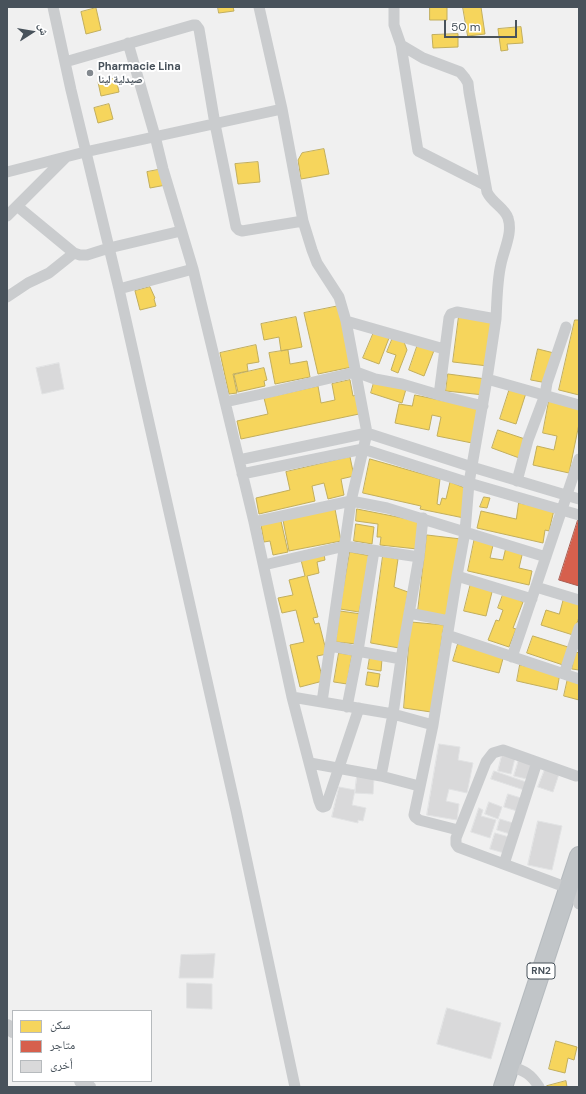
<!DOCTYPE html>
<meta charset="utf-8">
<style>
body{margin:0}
#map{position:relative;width:586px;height:1094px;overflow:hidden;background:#f0f0f0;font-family:"DM Sans","Noto Naskh Arabic",sans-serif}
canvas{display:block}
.frame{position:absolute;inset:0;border:8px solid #48525b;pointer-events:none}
.legend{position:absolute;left:12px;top:1010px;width:140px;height:72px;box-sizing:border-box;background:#fff;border:1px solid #b6babd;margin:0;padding:5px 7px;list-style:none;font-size:12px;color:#48525b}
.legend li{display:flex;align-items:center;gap:8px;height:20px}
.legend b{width:20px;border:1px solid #b6babd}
.north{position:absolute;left:12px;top:12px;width:40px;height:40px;-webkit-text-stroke:3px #fff;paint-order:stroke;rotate:78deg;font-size:11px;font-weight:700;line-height:16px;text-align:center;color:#48525b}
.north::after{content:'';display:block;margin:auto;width:14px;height:18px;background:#48525b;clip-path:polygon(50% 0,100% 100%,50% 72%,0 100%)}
.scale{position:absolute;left:444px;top:20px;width:73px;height:18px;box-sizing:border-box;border:2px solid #48525b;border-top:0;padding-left:5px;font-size:12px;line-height:14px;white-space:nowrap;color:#48525b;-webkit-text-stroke:3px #fff;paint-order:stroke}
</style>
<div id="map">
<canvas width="586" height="1094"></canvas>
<div class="frame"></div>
<ul class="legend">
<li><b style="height:11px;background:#f6d55c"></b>سكن</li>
<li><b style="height:11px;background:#d6604d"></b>متاجر</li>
<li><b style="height:11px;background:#d9d9da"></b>أخرى</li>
</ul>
<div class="north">ش</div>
<div class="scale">50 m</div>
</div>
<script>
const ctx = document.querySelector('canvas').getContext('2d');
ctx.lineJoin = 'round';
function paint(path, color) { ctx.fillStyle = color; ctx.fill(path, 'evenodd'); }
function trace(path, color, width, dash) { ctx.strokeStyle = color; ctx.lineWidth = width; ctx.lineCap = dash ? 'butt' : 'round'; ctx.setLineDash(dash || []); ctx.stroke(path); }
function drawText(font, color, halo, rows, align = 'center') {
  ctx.font = font + ' "DM Sans","Noto Naskh Arabic",sans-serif'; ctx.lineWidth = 4; ctx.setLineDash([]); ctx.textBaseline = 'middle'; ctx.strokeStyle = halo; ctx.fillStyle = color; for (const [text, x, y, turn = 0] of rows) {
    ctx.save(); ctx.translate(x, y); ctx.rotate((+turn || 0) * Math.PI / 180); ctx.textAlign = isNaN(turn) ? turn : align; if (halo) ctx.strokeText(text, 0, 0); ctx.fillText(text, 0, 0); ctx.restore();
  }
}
const homes = new Path2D(`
 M218,7H233L234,11L219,13Z
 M430,7H447V20H430Z
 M463,7H481L485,34L468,36Z
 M96,8L101,30L86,34L81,12Z
 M521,27L523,43L507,44L508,50L501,51L498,29Z
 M458,34V47L433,48L432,35Z
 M116,78L119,92L101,96L98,82Z
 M109,104L113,119L98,123L94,108Z
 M324,149L329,174L301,179L298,160L302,153Z
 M258,162L260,182L238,184L235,164Z
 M163,169L166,185L150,188L147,172Z
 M150,287L155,298L154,299L156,306L140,310L135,291Z
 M339,306L352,367L318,374L304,313Z
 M459,316L493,320L488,366L453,362Z
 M296,317L302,347L281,351L279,337L264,340L261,324Z
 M575,320H579V395L559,390Z
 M374,332L389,338L379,364L363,358Z
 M394,335L404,342L407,350L398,373L391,370L396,355L387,352Z
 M418,344L435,348L424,376L409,370Z
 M256,345L259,362L247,364L248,371L233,374L237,393L229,394L220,353Z
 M538,349L554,353L547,383L531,380Z
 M288,350L290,364L307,361L310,377L275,384L269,353Z
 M264,368L267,380L264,381L265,386L238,392L234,375Z
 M448,374L486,379L484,395L446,391Z
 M375,379L406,389L402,403L371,393Z
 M350,380L353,396L356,395L359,414L241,439L237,421L268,414L264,398L318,386L321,403L335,400L332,384Z
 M510,388L526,393L516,424L500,419Z
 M415,395L479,408L472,443L437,436L441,417L432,415L429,430L395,423L399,404L412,406Z
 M549,401L579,408V424L569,473L533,465L537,446L554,450L557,436L543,433Z
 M498,430L528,440L522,459L492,448Z
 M350,457L354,476L341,479L344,495L328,499L324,483L312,486L315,501L259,514L256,498L290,490L286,472Z
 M370,459L440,479L437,504L440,505L442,498L446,499L450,482L465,488L464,518L420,509L421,506L363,493Z
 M484,497L490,498L487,508L480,507Z
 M519,503L554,510L549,531L545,530L543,543L477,528L481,511L516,519Z
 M335,509L341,541L289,551L283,520Z
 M357,509L418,521L417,549L380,545L381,537H377L378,524L356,521Z
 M281,521L288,552L273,555L270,541L264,542L261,525Z
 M356,524L374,527L372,544L354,541Z
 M427,535L461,539L447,616L418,611Z
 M475,537L494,541L490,558L503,560L506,547L523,551L519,568L532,571L529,585L468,571Z
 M350,552L371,556L359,612L340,609Z
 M324,554L325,560L317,562L319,573L307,576L318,617L313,618L315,624L319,623L327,654L317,656L323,681L300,687L290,645L304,642L296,610L282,613L278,598L293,595L289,580L305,576L301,560Z
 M383,556L398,559L394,587L408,592L399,648L371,643Z
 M471,583L493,588L486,616L464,611Z
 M504,592L523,602L513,628L516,629L509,647L488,640L496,620L499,621L503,610L498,608Z
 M564,598L579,603V617L573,635L541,625L546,610L559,614Z
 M340,611L361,614L357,644L336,642Z
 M411,622L444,625L431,712L404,708Z
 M533,636L568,647L563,665L527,653Z
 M458,644L504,655L499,673L453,661Z
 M576,652L579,653V670L572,669Z
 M339,653L352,655L347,684L334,682Z
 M370,657L382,659L381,671L368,669Z
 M520,665L560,673L557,690L517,681Z
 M368,672L380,674L378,687L366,685Z
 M568,678L579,682V700L564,696Z
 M556,1041L577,1047L574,1060L568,1058L565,1073L549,1069Z
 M566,1081L567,1087H548L547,1086Z`);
paint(homes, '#f6d55c');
trace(homes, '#c2ae5c', 1);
const shops = new Path2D(`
 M578,520H579V586L559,580Z`);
paint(shops, '#d6604d');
trace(shops, '#ab5c51', 1);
const building = new Path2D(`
 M59,363L64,389L42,394L36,368Z
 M439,744L460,747L458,760L473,763L467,793L449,789L446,801L459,804L457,820L427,815Z
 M502,755L515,758L511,774L498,771Z
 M519,759L533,764L527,779L514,776Z
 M545,769L559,774L553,792L538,787Z
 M494,771L526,782L524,790L491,779Z
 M357,776L374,778L373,794L355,793Z
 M339,787L355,790L352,805L366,808L363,821L358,820V823L332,817Z
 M508,794L521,798L517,811L504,807Z
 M489,802L502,807L498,819L485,814Z
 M479,808L483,810L481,816L496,820L490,838L471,832Z
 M500,819L513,823L510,834L497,830Z
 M538,821L562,826L552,870L528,865Z
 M495,833L509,837L504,853L490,849Z
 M215,954L213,978H179L181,955Z
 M187,983L212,984V1009L187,1008Z
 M447,1008L501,1023L491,1059L437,1044Z`);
paint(building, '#d9d9da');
trace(building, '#e1e2e3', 1);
const trunk = new Path2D(`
 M503,1087L579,856`);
trace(trunk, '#b5babe', 20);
trace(new Path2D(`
 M53,7L71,90L119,289L236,810L295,1087
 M259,7L282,109L303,221L312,250L317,263L339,297L346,321L367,433L351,501L322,702
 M394,7V25L401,45L423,58L460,72L465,78L468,83L469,92L487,192C492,203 505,208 508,218C513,233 504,249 501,264C497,281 497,301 496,319
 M128,43L155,136L163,169L193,269L254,522L292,697L319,801L321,806L323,807L326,806L359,708
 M401,45L418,151L485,185
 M65,62L193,25H196L199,29L215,124L236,227L239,230L242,231L303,221
 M7,172L85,152L282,109
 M17,206L74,253L80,255H87L109,248L181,231
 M7,216L66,157
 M119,289L193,269
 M7,297L28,283L49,273L74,253
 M346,321L444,349
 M487,379L579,405
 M439,395L449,318L451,314L457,312L496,319L487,379L469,483L465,532L457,576L433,725L414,815L415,817L419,820L458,830
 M225,402L271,392L356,372L375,379L402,384L439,395L483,406
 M239,460L367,433L472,467L579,499
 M242,474L363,449L469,483L579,515
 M517,481L528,440L545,395L547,383L566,327
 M254,522L351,501L387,508L546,557
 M264,565L345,546L419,557
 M457,576L532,599
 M536,587L579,600
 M409,613L449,621
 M447,635L579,679
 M330,646L401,659
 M512,657L579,459
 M564,674L579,628
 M292,697L393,714L433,725
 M347,707L358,651L374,551
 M310,763L381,776L419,786
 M381,776L393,714L401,659L419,557L423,518
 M504,864L537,762
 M572,880L579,904
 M568,888L458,847L456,844V838L486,762L493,753L503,750L576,776
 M510,1066C525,1071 531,1074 539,1087`), '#caccce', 11);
trace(new Path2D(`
 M7,1026L13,1031
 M81,1081L89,1087`), '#caccce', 14);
trace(trunk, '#c1c5c8', 18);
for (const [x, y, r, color] of [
 [90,73,4,"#83898f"]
]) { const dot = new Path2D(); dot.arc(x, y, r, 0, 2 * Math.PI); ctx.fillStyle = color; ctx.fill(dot); trace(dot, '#fff', 1.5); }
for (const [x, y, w] of [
 [541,971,28]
]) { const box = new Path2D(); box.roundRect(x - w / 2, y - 8, w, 16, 3); ctx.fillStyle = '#fff'; ctx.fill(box); trace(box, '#48525b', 1); }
drawText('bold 10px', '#48525b', null, [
 ["RN2",541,971]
]);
drawText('bold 11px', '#48525b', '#fff', [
 ["Pharmacie Lina",98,67],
 ["صيدلية لينا",98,80]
], 'left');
</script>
